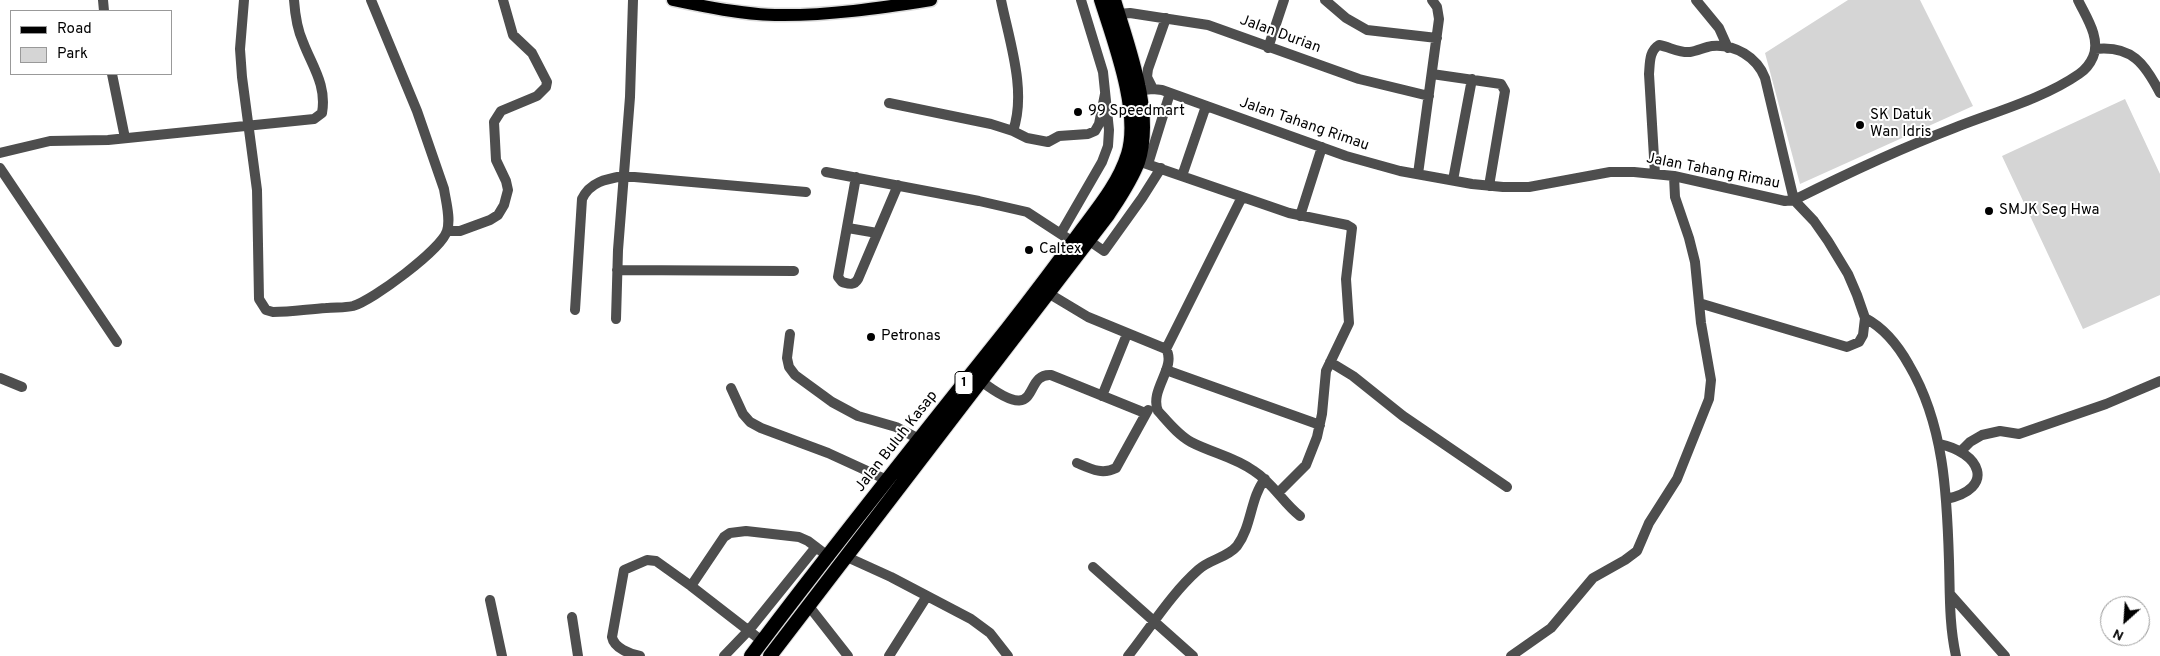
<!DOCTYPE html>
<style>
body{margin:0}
#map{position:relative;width:2160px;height:656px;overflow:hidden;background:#fff;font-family:Overpass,sans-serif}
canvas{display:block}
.legend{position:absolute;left:10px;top:10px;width:162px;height:65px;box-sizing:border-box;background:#fff;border:1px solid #999;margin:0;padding:6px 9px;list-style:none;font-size:15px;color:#000}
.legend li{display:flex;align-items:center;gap:10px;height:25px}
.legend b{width:25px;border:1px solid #999}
.north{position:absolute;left:2100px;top:596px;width:50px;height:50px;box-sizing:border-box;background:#fff;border:1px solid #999;border-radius:50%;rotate:206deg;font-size:14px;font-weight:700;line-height:20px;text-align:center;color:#000}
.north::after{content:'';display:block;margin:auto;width:18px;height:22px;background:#000;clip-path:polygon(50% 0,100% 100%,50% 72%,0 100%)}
</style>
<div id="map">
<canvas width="2160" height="656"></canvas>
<ul class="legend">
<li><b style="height:6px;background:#000"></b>Road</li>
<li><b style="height:14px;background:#d5d5d5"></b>Park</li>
</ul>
<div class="north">N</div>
</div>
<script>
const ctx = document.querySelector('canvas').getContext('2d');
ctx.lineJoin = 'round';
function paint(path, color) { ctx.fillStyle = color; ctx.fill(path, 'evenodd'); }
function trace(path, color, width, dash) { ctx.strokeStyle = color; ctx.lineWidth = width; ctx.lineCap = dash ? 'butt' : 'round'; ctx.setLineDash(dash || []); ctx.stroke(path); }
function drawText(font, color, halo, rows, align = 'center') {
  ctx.font = font + ' Overpass,sans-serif'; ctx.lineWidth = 4; ctx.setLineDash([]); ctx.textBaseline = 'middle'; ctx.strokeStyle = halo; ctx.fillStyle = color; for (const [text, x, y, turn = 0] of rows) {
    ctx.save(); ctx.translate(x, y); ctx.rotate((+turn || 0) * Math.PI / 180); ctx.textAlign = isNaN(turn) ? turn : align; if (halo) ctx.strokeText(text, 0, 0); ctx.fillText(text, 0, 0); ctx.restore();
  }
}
paint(new Path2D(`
 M1848,0H1920L1973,106L1800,184L1765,53Z
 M2125,99L2160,174V295L2083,329L2002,156Z`), '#d5d5d5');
const primary = new Path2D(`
 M673,0C706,7 741,14 775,15C828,16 880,8 931,0`);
const trunk = new Path2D(`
 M751,656C834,545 921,437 1007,329C1032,297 1057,264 1081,231C1099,207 1119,183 1128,154C1141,112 1114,41 1101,0
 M770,656L1108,215C1119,198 1131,181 1138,162C1154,113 1128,47 1114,0`);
trace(primary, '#dbdbdb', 15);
trace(trunk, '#dbdbdb', 16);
trace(new Path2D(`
 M103,0L104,11
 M244,0L240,49L242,77L257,190L259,299L266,310L273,312C291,312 309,309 326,308C335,307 345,308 353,306C373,300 441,250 447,231C451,219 446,202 444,189L417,111L371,0
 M1001,0C1009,40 1027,91 1013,131
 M1325,0L1346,18L1367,30L1437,38
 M1696,0L1719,28L1728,48
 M1118,14L1130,13L1208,25L1359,79L1429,96
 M1268,48L1284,0
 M2095,49C2132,45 2145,64 2160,93
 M112,74L125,138
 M1432,74L1501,84L1505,91L1489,186
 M1153,89L1147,77L1148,69L1166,18
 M1133,91L1153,89L1162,90L1346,156L1400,171L1472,184L1503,187H1529L1610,172H1634L1674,176L1785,201L1794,200C1846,174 1899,149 1954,128C1994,112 2043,99 2079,74C2085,70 2090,64 2093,57C2101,38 2086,17 2078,0
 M889,103L991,124L1013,131L1027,138L1048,142L1059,136L1088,134L1095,131L1099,124L1105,94
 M0,153L50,141L108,140L314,119L322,113C327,85 312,66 303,42C297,29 295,14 294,0
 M1138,161L1289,213L1347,225L1352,228L1346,279L1349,323L1326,371L1322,414L1317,437L1306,465L1279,492
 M1148,164L1170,93
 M0,168L117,342
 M826,172L979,201L1027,212L1073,242
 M1418,174L1439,19L1437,7L1432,0
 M1655,174L1649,74C1650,63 1649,51 1659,45C1670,47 1679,53 1690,52C1697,51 1705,47 1712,46C1735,44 1757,57 1765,78L1794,200L1814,221L1828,241L1848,274L1857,295L1865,318L1863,335L1859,342L1847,347L1699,303
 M1182,176L1206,106
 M856,177L838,277L842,282C849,284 854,286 858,279L898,185
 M1453,180L1472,79
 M1242,197L1166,349C1177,367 1149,390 1158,411C1168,422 1178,435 1191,442C1212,453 1235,457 1254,471C1273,483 1283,503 1300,516
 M1300,216L1322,147
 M848,228L877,233
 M447,231H460L490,220L498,215L504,205L508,190L506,181L496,160L494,122L501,111L537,96L546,87L547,82L532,53L513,35L503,0
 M1061,233L1102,162L1108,146L1109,130L1103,72L1081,0
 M1088,240L1104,251L1142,198L1161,168
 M617,270L794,271
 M1048,293L1088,317L1166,349
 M575,310L582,199C590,182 606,179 623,176L806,192
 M1865,318C1884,328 1899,347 1909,365C1944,424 1947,494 1949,561C1950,594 1949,624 1956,656
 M616,319L618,250L630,97L633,0
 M790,334L787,358L789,367L795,375L832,402L858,416L896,427L919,439
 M1330,362L1353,376L1403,416L1507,487
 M1166,370L1320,425
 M0,378L22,387
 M981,381C1044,429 1021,373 1051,375L1145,413
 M731,388L743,414L750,422L761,428L828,453L887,480
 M1102,396L1127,334
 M1939,444C1980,452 1997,488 1946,499
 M1961,451L1970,442L1982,435L2000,431L2019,434L2106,404L2160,381
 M1077,463C1091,469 1102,475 1116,468L1148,410
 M847,557L891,577L971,619L990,633L1008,656
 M1093,567L1193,656
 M691,586L724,537L730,533L746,531L799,537L808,541L829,557
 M1950,594L2005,656
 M490,600L502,656
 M808,605L848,656
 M572,617L578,656
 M640,656C630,654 614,648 612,637L624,570L647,560L656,561L691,586L762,641
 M724,656L749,630L816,547
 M889,656L927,596
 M1128,656C1151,627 1171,594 1198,570C1210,559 1227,558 1237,546C1252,526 1250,498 1265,479
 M1511,656L1551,628L1593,578L1625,560L1637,551L1649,523L1677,479L1709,399L1711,380L1701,323L1695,262L1689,238L1675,197L1674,176`), '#4e4e4e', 10);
trace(primary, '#000', 12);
trace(trunk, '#000', 14);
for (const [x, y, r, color] of [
 [1078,112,5,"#000"],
 [1860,125,5,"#000"],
 [1989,211,5,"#000"],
 [1029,250,5,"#000"],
 [871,337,5,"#000"]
]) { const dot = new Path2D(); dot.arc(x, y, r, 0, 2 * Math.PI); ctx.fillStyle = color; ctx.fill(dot); trace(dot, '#fff', 2); }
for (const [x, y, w] of [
 [964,383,18]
]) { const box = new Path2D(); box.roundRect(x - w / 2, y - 11.5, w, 23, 4); ctx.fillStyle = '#fff'; ctx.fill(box); trace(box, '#000', 1); }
drawText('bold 14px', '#000', null, [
 ["1",964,383]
]);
drawText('15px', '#000', '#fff', [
 ["Jalan Durian",1280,35,20],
 ["Jalan Tahang Rimau",1304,125,19],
 ["Jalan Tahang Rimau",1713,172,11],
 ["Jalan Buluh Kasap",897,442,-52]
]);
drawText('15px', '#000', '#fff', [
 ["99 Speedmart",1088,112],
 ["SK Datuk",1870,116],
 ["Wan Idris",1870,133],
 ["SMJK Seg Hwa",1999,211],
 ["Caltex",1039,250],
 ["Petronas",881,337]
], 'left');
</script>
